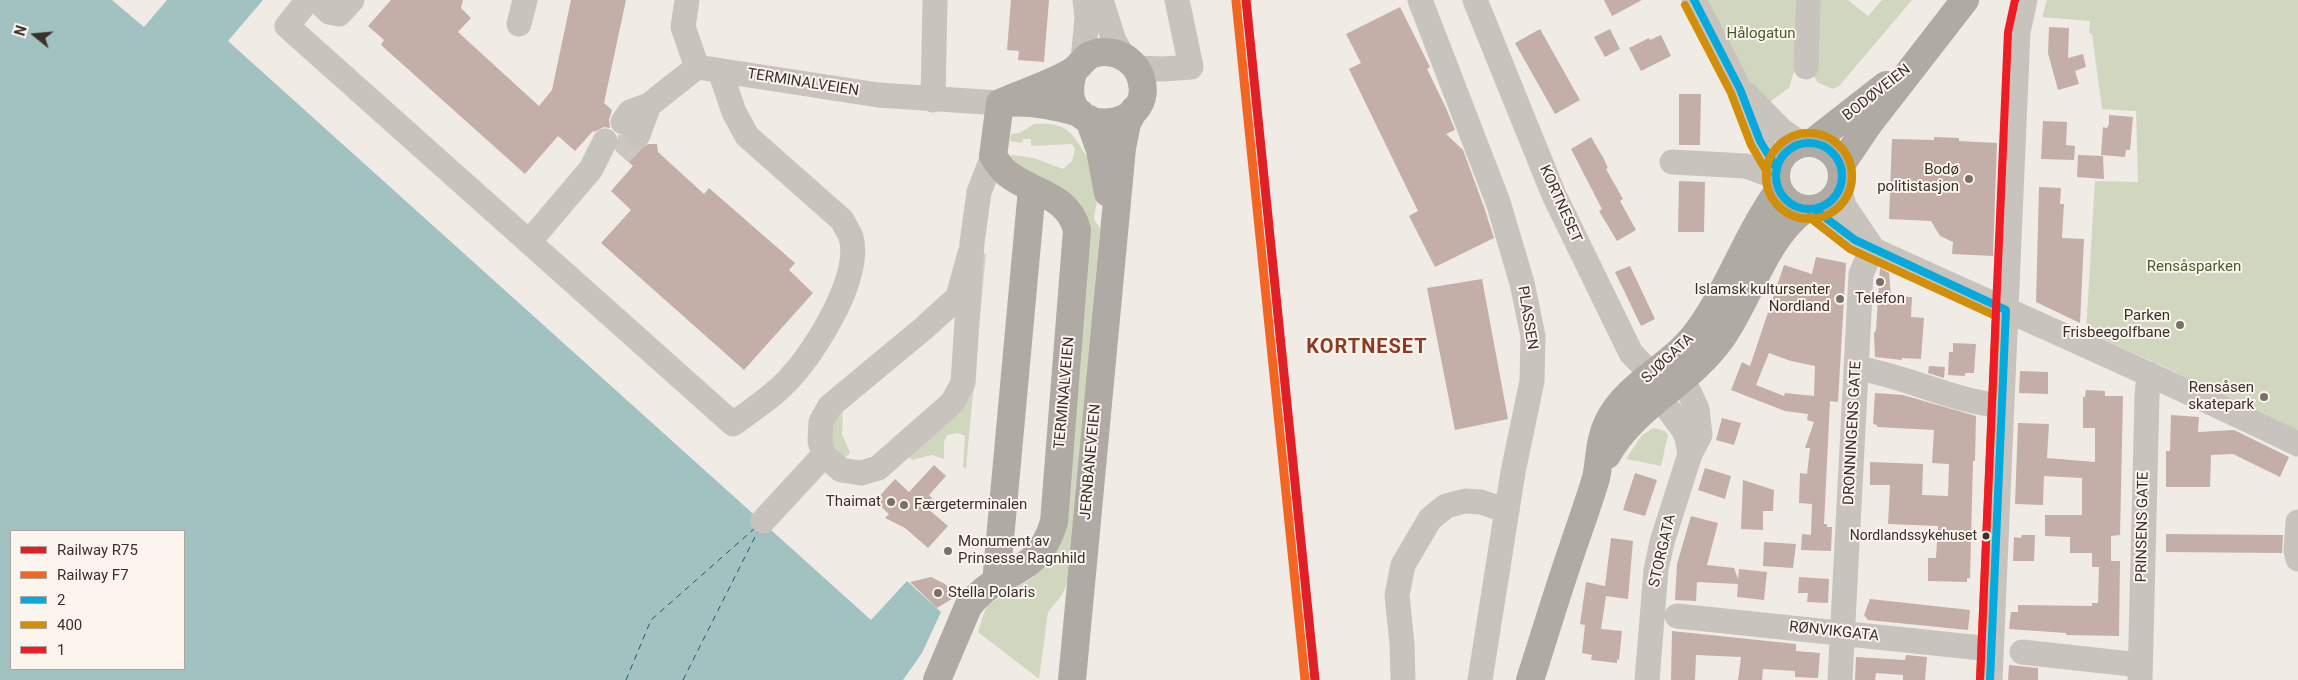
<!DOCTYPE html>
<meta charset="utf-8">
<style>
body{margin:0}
#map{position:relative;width:2298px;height:680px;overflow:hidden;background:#f0ebe5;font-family:Roboto,sans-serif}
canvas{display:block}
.legend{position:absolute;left:10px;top:530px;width:175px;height:140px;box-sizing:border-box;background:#fbf5ee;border:1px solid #aea6a0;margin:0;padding:6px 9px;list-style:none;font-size:15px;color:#3b302b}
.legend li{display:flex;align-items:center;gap:10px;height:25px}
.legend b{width:25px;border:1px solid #aea6a0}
.north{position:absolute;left:10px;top:10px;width:50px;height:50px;-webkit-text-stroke:4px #fbf5ee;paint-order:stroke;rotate:287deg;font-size:14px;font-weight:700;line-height:20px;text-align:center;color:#3b302b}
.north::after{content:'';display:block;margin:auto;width:18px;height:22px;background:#3b302b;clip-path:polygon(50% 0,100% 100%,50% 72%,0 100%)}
</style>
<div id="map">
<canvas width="2298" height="680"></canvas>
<ul class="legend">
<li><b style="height:6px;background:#df2027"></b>Railway R75</li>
<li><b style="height:6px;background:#f26522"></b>Railway F7</li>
<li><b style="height:6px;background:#06a9dc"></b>2</li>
<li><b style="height:6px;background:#d18e09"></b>400</li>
<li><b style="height:6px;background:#ee1c25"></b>1</li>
</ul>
<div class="north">N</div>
</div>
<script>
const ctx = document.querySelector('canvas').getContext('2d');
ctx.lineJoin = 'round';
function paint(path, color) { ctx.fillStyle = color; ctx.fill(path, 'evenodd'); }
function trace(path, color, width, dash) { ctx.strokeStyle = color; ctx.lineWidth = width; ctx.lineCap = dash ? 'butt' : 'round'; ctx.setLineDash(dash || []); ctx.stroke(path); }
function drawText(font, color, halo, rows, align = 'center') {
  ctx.font = font + ' Roboto,sans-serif'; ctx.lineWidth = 4; ctx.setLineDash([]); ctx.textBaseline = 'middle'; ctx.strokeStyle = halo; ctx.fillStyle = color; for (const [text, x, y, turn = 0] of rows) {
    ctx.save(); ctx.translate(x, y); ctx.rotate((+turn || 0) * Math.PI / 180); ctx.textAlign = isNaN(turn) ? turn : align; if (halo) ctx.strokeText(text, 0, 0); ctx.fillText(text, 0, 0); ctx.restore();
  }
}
paint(new Path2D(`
 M1704,0H1795L1794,71L1789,88L1767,104L1751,82Z
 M1814,0H1848L1868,16L1882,0H1912L1839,86L1833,89L1817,82L1814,76Z
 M2047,0H2298V435L2167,368L2086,332L2095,181L2138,182L2136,111L2102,109L2092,34L2089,33L2090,21L2042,17Z
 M1034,124C1060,122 1071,128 1083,151C1085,155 1089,156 1090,159C1096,171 1097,189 1097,201C1096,208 1094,214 1094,220L1100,228L1071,562L1068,581L1062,595L1048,612L1039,679L978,632L984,613L988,605L1034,577L1032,574L1087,230L1010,157L1012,155L1034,158L1063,169L1072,161L1075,149L1072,144L1031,146V139H1023L1022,143L1010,141L1011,134L1020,133Z
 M979,253L986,254L966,468L963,467L965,436L958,433L947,435L944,442V459L932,455L912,460L905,453L951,414Z
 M843,406L842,434L850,453L846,457L842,456C825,438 832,425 843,406Z
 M1654,428L1665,431L1668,435L1661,466L1626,459L1642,435Z`), '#d1d6bf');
paint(new Path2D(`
 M0,0H263L228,41L871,620L907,581L941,612L922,653L903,680H0ZM11,531H184V669H11Z`), '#a1c2c1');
paint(new Path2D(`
 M112,0H167L144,27Z`), '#f0ebe5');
trace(new Path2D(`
 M626,680L651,620L755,528
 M683,680L758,531`), '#1f5a5e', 1, [6, 5]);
paint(new Path2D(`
 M391,0H463L461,8L471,18L458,32L539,106L552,90L571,0H626L604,103L612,110L609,120L610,128L604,127L594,132L593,131L575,151L558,136L525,174L381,45L384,40L368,26Z
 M1011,0H1049L1044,62L1018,60L1019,51L1007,50Z
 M1604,0H1642L1612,16Z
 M1400,7L1430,67L1427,69L1446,108L1455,130L1446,134L1463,150L1484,207L1494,238L1435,267L1409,216L1418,211L1349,69L1361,63L1346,34Z
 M2049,27L2069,28L2068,58L2083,54L2086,67L2075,71L2079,84L2058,90L2048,53Z
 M1540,29L1580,100L1555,114L1515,43Z
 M1610,29L1620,49L1605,57L1594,37Z
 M1661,35L1671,56L1641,71L1629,48L1649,38L1650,40Z
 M1679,94H1701L1700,145H1679Z
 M2109,115L2133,117L2130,150H2126L2125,157L2101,155L2103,127L2107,128L2109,124Z
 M2043,121L2067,122L2066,145L2075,146L2074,160L2041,159Z
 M618,135L624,136L627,144L634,149H640L648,144H657L658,152L704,194L709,188L795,263L789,270L813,293L744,370L601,243L631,210L611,191L633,166L616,151L619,141Z
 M1591,137L1604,159L1608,168L1606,169L1623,199L1620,201L1636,230L1617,241L1599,211L1602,209L1571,149Z
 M1934,137L1959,138V141L1997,143L1993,256L1952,254L1953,242L1940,236L1931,221L1889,219L1892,139L1934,140Z
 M2078,155L2103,156L2104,179L2077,177Z
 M1679,181L1705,182L1704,232H1678Z
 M2039,187L2061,188L2060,204H2064L2062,238L2084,239L2080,323L2036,302Z
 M1816,257L1846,263L1838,402L1830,401L1824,524H1827V527H1832L1831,551L1801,550L1802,534L1811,535L1812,504L1799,503L1800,473L1807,474L1810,448H1805L1814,422L1807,420L1808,414L1785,411L1731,390L1742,362L1750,366L1784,265L1812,274ZM1769,353L1791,361L1815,366L1814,396L1785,393L1784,396L1756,385Z
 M1630,266L1655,319L1641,326L1615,272Z
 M1880,268L1889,273L1891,296L1912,297L1911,317L1924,318L1921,359L1902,358V360L1875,357L1874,333L1876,330Z
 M1482,279L1508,419L1455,430L1427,288Z
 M1953,343L1976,344L1974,373H1965V376L1948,375L1949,352H1953Z
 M1929,366L1945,367L1944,378L1928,373Z
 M2020,371L2048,372V394L2019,393Z
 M2086,390L2105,391V396H2123L2120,535L2111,536V561H2120L2119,636L2066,635V633L2009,629L2011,612H2018V605L2092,606V603H2098L2099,567H2092V553H2070V537L2045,536V515H2082V478L2044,476L2043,505L2015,504L2018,423L2049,424L2047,458L2095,462V428H2083V397H2085Z
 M1875,393L1903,395L1976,416L1975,461H1973L1970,578H1967V582L1928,581V558H1936L1938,526L1888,524L1890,485H1870V462L1923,464L1922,495L1948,496L1949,464L1932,463L1934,430L1877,427V425L1873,424Z
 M2171,415L2199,417L2198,432L2234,430L2289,457L2280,477L2233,454L2211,455L2210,487H2166V451H2170Z
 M1722,418L1741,423L1734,445L1716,440Z
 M934,465L946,476L929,495L934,500L927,508L948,526L928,548L905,528L885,518L889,514L875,501L895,479L909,492Z
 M1705,468L1731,476L1725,499L1698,490Z
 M1635,473L1657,480L1645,516L1623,510Z
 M1743,480L1774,490L1773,511H1763V530L1741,529Z
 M1691,516L1718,523L1707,565L1734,568L1738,579L1739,569L1767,572L1764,600L1737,597L1738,584L1697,582L1696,601L1675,600L1677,564Z
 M2166,534L2283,535L2282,553L2166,552Z
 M2022,535H2035L2034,561H2013L2014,537L2021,538Z
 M1611,538L1633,541L1628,599L1606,596L1601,629L1622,631L1619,660L1617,659V663L1591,660L1592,655L1582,653L1585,625L1580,624L1586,582L1605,586Z
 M1764,542L1796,544L1793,568L1763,566Z
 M931,577L945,584L957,596L937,608L910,582Z
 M1799,577L1829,579L1828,603L1807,602L1808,593H1798Z
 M1870,599L1970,610L1968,630L1868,620L1864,615Z
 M1672,631L1796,644V651L1820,653L1818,678L1795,677V671L1763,669L1762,680H1738L1741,657L1696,655L1695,680H1671Z
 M1906,655L1927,657L1925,680H1903V675L1876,673L1875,680H1855L1856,657L1905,660Z
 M2009,665L2038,668V680H2008Z`), '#c3afa7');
trace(new Path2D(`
 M620,154L638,135`), '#ccc6c0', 25, [25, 12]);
trace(new Path2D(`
 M308,0L287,26L733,424C752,410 774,396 790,378C816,350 862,277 851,237C849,232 845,226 842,220L747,136L734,112L720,71
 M317,0L329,12L339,14L352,0
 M687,0L683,27L697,67
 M1101,0L1114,41L1123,56
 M1420,0L1498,202L1522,283L1533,336L1532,381L1513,472L1480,680
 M1475,0L1554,195L1631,353L1651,374L1660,398L1683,429L1687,438L1690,454
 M1694,0L1740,89L1760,141L1777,169
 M519,24L525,0
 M1083,60L1087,18L1085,0
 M1806,67L1808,0
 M1136,68L1163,69L1191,67L1177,0
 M1746,94L1781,130L1800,143
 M933,100L935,0
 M623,122L630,112L649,105L697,67L878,95L1000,103
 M638,135L649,105
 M1672,162L1746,166L1776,177
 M1840,190L1844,206L1871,246
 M1814,209L1830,219L1842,231L1872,249C2014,314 2158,376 2298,444
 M529,242L591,169L605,141
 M970,253L958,297L924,328L830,406L821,422L820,441L824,455L841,470L861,473L878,468L952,403L963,383L972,243L979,192L993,156
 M1857,368C1906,376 1952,401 2002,406
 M763,521L824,455
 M2298,522L2296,551L2298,559
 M1677,616L1991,649
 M2022,652L2140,665
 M1403,680L1402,644L1397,595L1403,565L1430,519L1446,506L1465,501L1481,502L1507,511
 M1647,680L1656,570L1662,542L1690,454L1700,435L1697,409L1688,390L1681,381L1661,376
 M1840,680L1861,274L1872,249
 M1990,680L2018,32L2025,0
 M2140,680L2147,396L2149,374`), '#c9c3be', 25);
trace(new Path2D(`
 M1000,103C1021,93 1055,83 1074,70C1080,66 1083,59 1090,55C1097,52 1105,51 1113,53C1124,55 1134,63 1139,73C1165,134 1048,145 1074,70
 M1006,103C1031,101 1056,106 1080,113
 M1089,119L1100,150L1108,193
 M1813,142L1886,85
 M1776 176a33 33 0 1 1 66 0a33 33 0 1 1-66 0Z
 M1841,165L1868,125L1965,0
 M1607,455C1634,406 1689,384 1721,339C1751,297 1763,240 1805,209
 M996,583L1032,189
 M937,680L968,607C997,567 1037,580 1054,522L1077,230C1068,194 1033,194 1008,174C1001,169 997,162 993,156L1000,103
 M1072,680L1122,148L1127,123L1134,110
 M1530,680C1544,637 1557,593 1572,550C1580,526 1589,502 1596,478C1600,459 1599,440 1608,422C1627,383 1673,366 1698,331C1730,287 1747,234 1779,190`), '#afaaa4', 28);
trace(new Path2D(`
 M1694,0L1740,89L1760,141L1777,169
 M1776 176a33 33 0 1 1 66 0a33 33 0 1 1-66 0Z
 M1814,209L1855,240L2006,310L1990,680`), '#06a9dc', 8);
trace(new Path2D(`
 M1685,5L1731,93L1751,145L1768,174
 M1766 176a43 43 0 1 1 86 0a43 43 0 1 1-86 0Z
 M1809,217L1850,249L1996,316L1980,680`), '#d18e09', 8);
trace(new Path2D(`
 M1980,680L2008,32L2015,0`), '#ee1c25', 8);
trace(new Path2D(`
 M1246,0L1315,680`), '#df2027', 9);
trace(new Path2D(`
 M1236,1L1305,680`), '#f26522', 9);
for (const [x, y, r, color] of [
 [1969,179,5,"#7a716c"],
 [1880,282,5,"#7a716c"],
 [1840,299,5,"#7a716c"],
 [2180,325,5,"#7a716c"],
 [2264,397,5,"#7a716c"],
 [891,502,5,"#7a716c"],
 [904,505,5,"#7a716c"],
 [1986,536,4.5,"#3b302b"],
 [948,551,5,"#7a716c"],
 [938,593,5,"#7a716c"]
]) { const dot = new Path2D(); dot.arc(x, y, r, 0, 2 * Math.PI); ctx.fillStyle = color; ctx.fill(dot); trace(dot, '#fbf5ee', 2); }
drawText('14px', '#3b302b', '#fbf5ee', [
 ["Nordlandssykehuset",1977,536]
], 'right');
drawText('15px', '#4a5a2e', '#fbf5ee', [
 ["Hålogatun",1761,34],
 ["Rensåsparken",2194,267]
]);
drawText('15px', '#3b302b', '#fbf5ee', [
 ["TERMINALVEIEN",803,83,9],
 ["BODØVEIEN",1877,93,-38],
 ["KORTNESET",1560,204,66],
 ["PLASSEN",1527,318,81],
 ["SJØGATA",1668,359,-43],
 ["TERMINALVEIEN",1065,393,-85],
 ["DRONNINGENS GATE",1853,433,-87],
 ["JERNBANEVEIEN",1091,462,-85],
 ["PRINSENS GATE",2143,527,-89],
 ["STORGATA",1663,551,-77],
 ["RØNVIKGATA",1834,632,6]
]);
drawText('15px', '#3b302b', '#fbf5ee', [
 ["Bodø",1959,170],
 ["politistasjon",1959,187],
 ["Islamsk kultursenter",1830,290],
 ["Nordland",1830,307],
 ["Telefon",1880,299,"center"],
 ["Parken",2170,316],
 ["Frisbeegolfbane",2170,333],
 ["Rensåsen",2254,388],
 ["skatepark",2254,405],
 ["Thaimat",881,502],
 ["Færgeterminalen",914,505,"left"],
 ["Monument av",958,542,"left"],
 ["Prinsesse Ragnhild",958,559,"left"],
 ["Stella Polaris",948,593,"left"]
], 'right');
ctx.letterSpacing = '1px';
drawText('bold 20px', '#8c3b22', '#fbf5ee', [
 ["KORTNESET",1367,348]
]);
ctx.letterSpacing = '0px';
</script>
